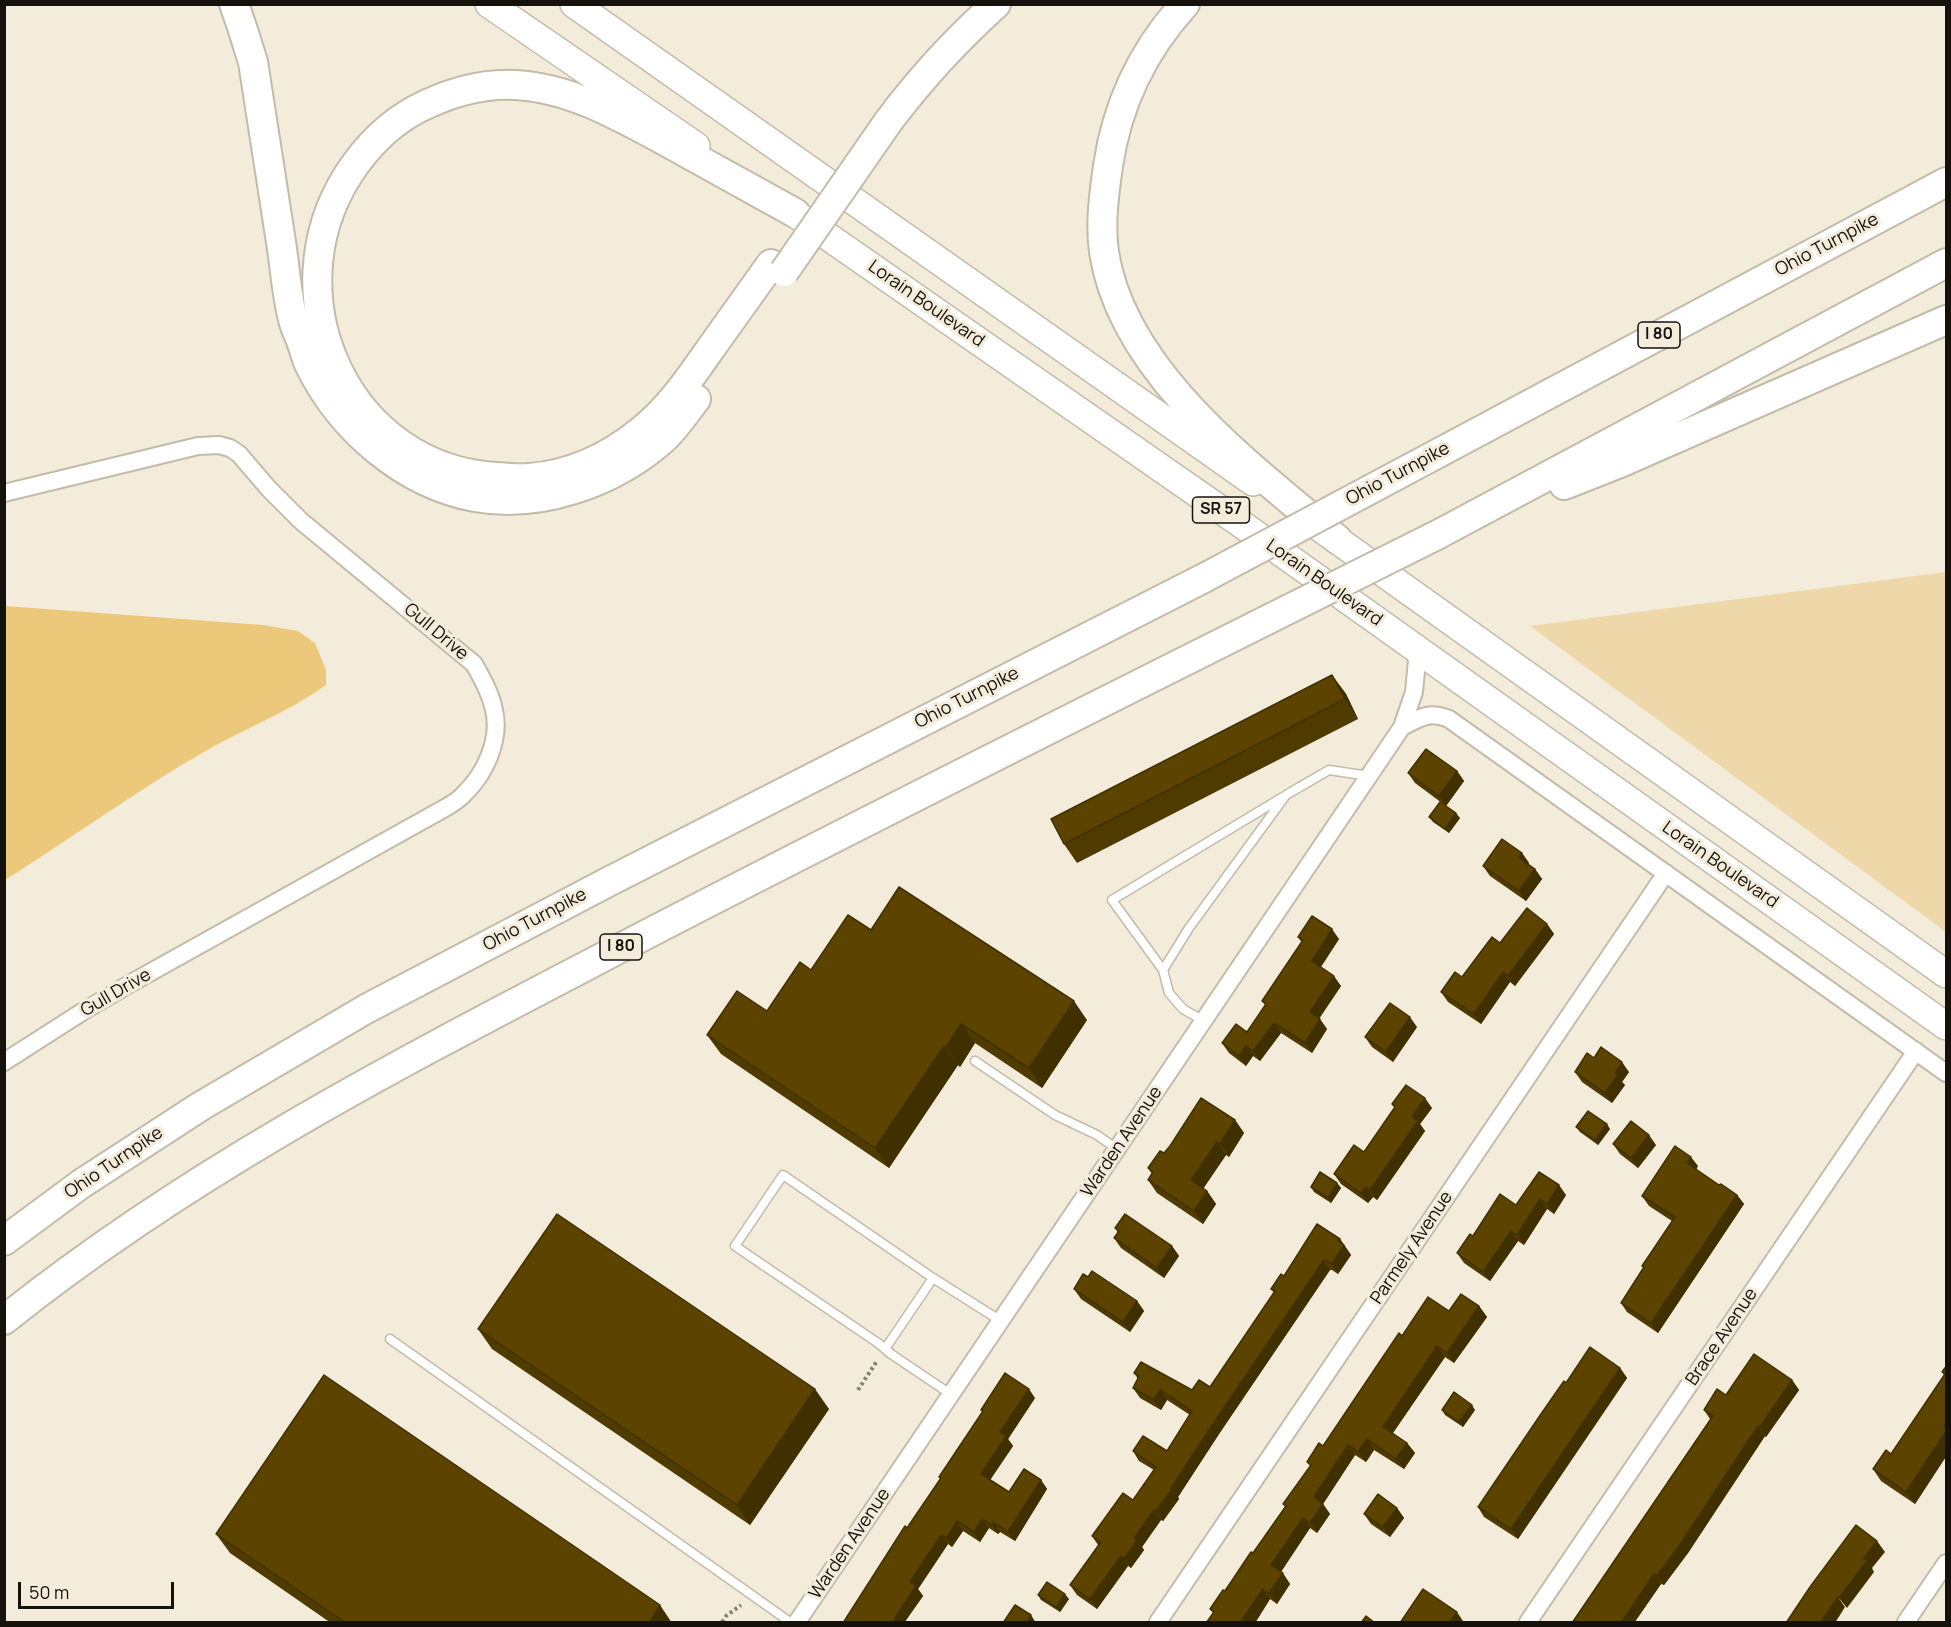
<!DOCTYPE html>
<style>
body{margin:0}
#map{position:relative;width:1951px;height:1627px;overflow:hidden;background:#f4ecdb;font-family:Manrope,sans-serif}
canvas{display:block}
.frame{position:absolute;inset:0;border:6px solid #15120c;pointer-events:none}
.scale{position:absolute;left:18px;top:1582px;width:156px;height:27px;box-sizing:border-box;border:3px solid #15120c;border-top:0;padding-left:8px;font-size:18px;line-height:21px;white-space:nowrap;color:#15120c;-webkit-text-stroke:4px #f4ecdb;paint-order:stroke}
</style>
<div id="map">
<canvas width="1951" height="1627"></canvas>
<div class="frame"></div>
<div class="scale">50 m</div>
</div>
<script>
const ctx = document.querySelector('canvas').getContext('2d');
ctx.lineJoin = 'round';
function paint(path, color) { ctx.fillStyle = color; ctx.fill(path, 'evenodd'); }
function trace(path, color, width, dash) { ctx.strokeStyle = color; ctx.lineWidth = width; ctx.lineCap = dash ? 'butt' : 'round'; ctx.setLineDash(dash || []); ctx.stroke(path); }
function drawText(font, color, halo, rows, align = 'center') {
  ctx.font = font + ' Manrope,sans-serif'; ctx.lineWidth = 6; ctx.setLineDash([]); ctx.textBaseline = 'middle'; ctx.strokeStyle = halo; ctx.fillStyle = color; for (const [text, x, y, turn = 0] of rows) {
    ctx.save(); ctx.translate(x, y); ctx.rotate((+turn || 0) * Math.PI / 180); ctx.textAlign = isNaN(turn) ? turn : align; if (halo) ctx.strokeText(text, 0, 0); ctx.fillText(text, 0, 0); ctx.restore();
  }
}
paint(new Path2D(`
 M1946,572V932L1530,626Z`), '#eed8a9');
paint(new Path2D(`
 M5,606L263,625L298,631L315,643L326,670V685C290,711 248,727 209,749C139,789 73,837 5,880Z`), '#ecc87a');
const service = new Path2D(`
 M1163,970L1112,900L1283,797
 M1204,1021L1183,1009L1169,993L1163,970L1189,928L1286,795L1329,770L1369,776
 M975,1061L1055,1115L1097,1135L1117,1149
 M390,1339L790,1622
 M885,1349L933,1278
 M952,1395L891,1354L878,1343L735,1246L783,1175L933,1278L1001,1321`);
const minor = new Path2D(`
 M4,493L198,446L219,445L230,448L239,454L269,489L301,521L474,664C482,678 491,694 494,710C501,740 485,774 464,794C459,800 452,804 445,808L133,982L82,1012L4,1062
 M1402,727C1421,717 1429,711 1449,719L1946,1073
 M797,1622L1402,727L1414,692L1418,649
 M1158,1622L1666,873
 M1528,1622L1916,1051
 M1906,1622L1946,1563`);
const trunk = new Path2D(`
 M489,4L696,146
 M574,4L1253,482
 M797,215L1237,521L1946,1026
 M1319,527L1946,974`);
const motorway = new Path2D(`
 M234,4L242,27L253,62C262,122 272,182 281,242C285,267 287,300 294,323C296,330 300,337 302,344C305,351 306,359 310,366C341,429 404,484 475,497C540,509 612,483 661,441C675,429 685,413 696,399
 M1185,4C1143,50 1117,105 1108,166C1104,194 1100,224 1104,252C1122,372 1250,466 1337,539
 M888,122C920,79 956,40 996,4
 M771,264C751,292 731,320 711,348C690,378 669,409 641,431C609,457 570,475 529,478C519,479 508,478 497,477C348,469 270,298 348,175C366,147 387,125 417,109C448,93 481,83 516,85C570,88 619,116 665,141C709,165 752,189 795,213
 M1564,485L1620,463L1946,320
 M1373,488L1946,182
 M1439,534L1946,263
 M4,1241L81,1184L201,1106L366,1009L608,882L1204,578
 M4,1320C184,1176 383,1072 586,966C811,848 1038,735 1265,621`);
trace(service, '#c3bbaa', 11);
trace(minor, '#c3bbaa', 20);
trace(trunk, '#c3bbaa', 30);
trace(motorway, '#c3bbaa', 32);
trace(new Path2D(`
 M858,1390L877,1361
 M722,1622L726,1616L741,1605`), '#868175', 4, [3, 3]);
trace(service, '#fff', 8);
trace(minor, '#fff', 16);
trace(trunk, '#fff', 27);
trace(motorway, '#fff', 28);
const motorwayBridge = new Path2D(`
 M784,272L888,122
 M1204,578L1373,488
 M1265,621L1439,534`);
trace(motorwayBridge, '#c3bbaa', 32, []);
trace(motorwayBridge, '#fff', 28);
paint(new Path2D(`
 M1332,675L1346,694L1358,719L1077,863L1064,844Z
 M1457,771L1464,781L1446,806L1415,783L1408,773Z
 M1429,817L1460,818L1449,833L1433,822Z
 M1522,853L1529,863L1528,864L1535,869L1542,879L1526,901L1490,876L1483,866Z
 M1547,924L1554,934L1515,986L1510,982L1481,1024L1448,1002L1441,992L1462,977L1500,943Z
 M871,930L1087,1020L1042,1088L975,1043L960,1067L958,1065L889,1168L721,1054L707,1035L767,1011L811,970Z
 M1298,937L1339,939L1321,967L1341,986L1319,1018L1327,1029L1312,1053L1281,1033L1260,1061L1253,1056L1246,1066L1229,1053L1222,1043L1247,1032L1265,1005L1262,1001L1302,943Z
 M1417,1027L1393,1062L1372,1047L1365,1037Z
 M1594,1058L1629,1072L1622,1082L1625,1085L1612,1103L1582,1082L1575,1072Z
 M1392,1104L1432,1108L1420,1124L1425,1131L1377,1200L1373,1197L1368,1203L1341,1184L1334,1174L1364,1152L1395,1108Z
 M1235,1120L1244,1133L1229,1157L1226,1155L1203,1189L1207,1191L1216,1204L1203,1224L1157,1193L1148,1180L1152,1174L1148,1168L1164,1153Z
 M1576,1127L1610,1129L1598,1145L1580,1132Z
 M1613,1144L1656,1145L1638,1168L1620,1154Z
 M1698,1166L1696,1170L1719,1185L1737,1195L1744,1204L1658,1333L1627,1312L1621,1303L1644,1269L1642,1266L1672,1221L1649,1206L1642,1196Z
 M1337,1183L1341,1188L1331,1203L1314,1192L1311,1187Z
 M1566,1195L1554,1214L1547,1209L1524,1245L1518,1241L1490,1281L1464,1263L1457,1253L1473,1236L1516,1205Z
 M1115,1228L1172,1246L1179,1256L1164,1278L1121,1248L1114,1238L1118,1233Z
 M1340,1239L1351,1255L1338,1274L1332,1270H1330L1219,1434L1178,1497L1179,1499L1163,1521L1161,1520L1142,1547L1144,1550L1131,1568L1128,1566L1097,1609L1077,1595L1070,1585L1098,1545L1092,1536L1133,1500L1154,1470L1139,1461L1133,1451H1167L1190,1415L1167,1400L1161,1410L1140,1398L1133,1388L1138,1379L1134,1373L1192,1390L1210,1387L1274,1293L1271,1289L1284,1276Z
 M1088,1277L1137,1301L1144,1311L1130,1332L1081,1299L1074,1289Z
 M1479,1306L1487,1317L1454,1363L1445,1357L1393,1433L1407,1443L1415,1453L1404,1469L1374,1450L1366,1462L1355,1455L1323,1504L1330,1514L1317,1533L1310,1528L1281,1572L1290,1584L1277,1604L1270,1599L1255,1623H1206L1213,1613L1210,1609L1253,1553L1285,1507L1283,1504L1310,1466L1307,1462L1323,1446L1402,1336L1449,1311Z
 M478,1329L829,1409L750,1525L492,1349Z
 M1947,1365V1455L1915,1504L1881,1481L1873,1469L1891,1454L1944,1375L1942,1372Z
 M1620,1368L1627,1378L1518,1539L1484,1517L1478,1507L1566,1383Z
 M1792,1380L1799,1390L1766,1437L1765,1436L1688,1553L1664,1585L1661,1584L1634,1623H1572L1710,1419L1704,1410L1726,1395Z
 M1035,1398L1008,1439L1013,1446L990,1480L1009,1492L1041,1480L1047,1489L1015,1541L1000,1532L998,1534L989,1528L980,1542L963,1531L952,1547L948,1544L918,1589L923,1596L904,1623L907,1528L940,1479L939,1477L983,1412L981,1410Z
 M1442,1410H1475L1463,1427L1445,1415Z
 M1397,1508L1404,1518L1390,1537L1371,1524L1364,1514Z
 M216,1534L672,1623H331L230,1553Z
 M1038,1595L1069,1599L1060,1612L1041,1600Z`), '#4f3a00');
paint(new Path2D(`
 M1332,675L1346,694L1358,719L1345,699Z
 M1457,771L1464,781L1446,806L1439,796Z
 M1456,813L1460,818L1449,833L1445,829Z
 M1522,853L1529,863L1526,868L1519,858Z
 M1535,869L1542,879L1526,901L1519,891Z
 M1547,924L1554,934L1515,986L1508,976Z
 M1332,929L1339,939L1318,971L1312,961Z
 M1503,972L1510,982L1481,1024L1474,1014Z
 M1334,976L1341,986L1317,1022L1310,1012Z
 M1074,1001L1087,1020L1042,1088L1029,1068Z
 M1410,1017L1417,1027L1393,1062L1386,1052Z
 M1320,1019L1327,1029L1312,1053L1305,1043Z
 M1274,1023L1281,1033L1260,1061L1253,1051Z
 M961,1024L975,1043L960,1067L946,1047Z
 M944,1046L958,1065L889,1168L875,1148Z
 M1246,1046L1253,1056L1246,1066L1239,1056Z
 M1622,1062L1629,1072L1622,1082L1625,1085L1612,1103L1605,1093L1615,1073Z
 M1425,1098L1432,1108L1420,1124L1425,1131L1377,1200L1370,1190L1412,1117Z
 M1235,1120L1244,1133L1229,1157L1220,1144Z
 M1607,1124L1610,1129L1598,1145L1595,1140Z
 M1649,1135L1656,1145L1638,1168L1631,1158Z
 M1217,1142L1226,1155L1200,1193L1191,1180Z
 M1691,1157L1698,1166L1693,1173L1687,1163Z
 M1337,1183L1341,1188L1331,1203L1328,1198Z
 M1559,1185L1566,1195L1554,1214L1547,1204Z
 M1366,1187L1373,1197L1368,1203L1361,1193Z
 M1207,1191L1216,1204L1203,1224L1194,1211Z
 M1737,1195L1744,1204L1658,1333L1651,1323Z
 M1540,1199L1547,1209L1524,1245L1517,1235Z
 M1511,1231L1518,1241L1490,1281L1483,1272Z
 M1340,1239L1351,1255L1338,1274L1332,1264Z
 M1172,1246L1179,1256L1164,1278L1157,1268Z
 M1323,1261L1330,1270L1219,1434L1178,1497L1179,1499L1163,1521L1156,1511L1213,1424Z
 M1137,1301L1144,1311L1130,1332L1123,1322Z
 M1479,1306L1487,1317L1454,1363L1447,1353Z
 M1437,1346L1445,1357L1390,1437L1383,1427Z
 M1620,1368L1627,1378L1518,1539L1511,1529Z
 M1792,1380L1799,1390L1766,1437L1760,1427Z
 M815,1389L829,1409L750,1525L737,1505Z
 M1029,1389L1035,1398L1008,1439L1013,1446L988,1483L981,1474L1000,1432Z
 M1160,1390L1167,1400L1161,1410L1154,1400Z
 M1472,1405L1475,1410L1463,1427L1459,1422Z
 M1758,1426L1765,1436L1688,1553L1664,1585L1657,1576Z
 M1947,1430V1455L1915,1504L1906,1492Z
 M1367,1439L1374,1450L1366,1462L1358,1452Z
 M1407,1443L1415,1453L1404,1469L1396,1459Z
 M1348,1445L1355,1455L1323,1504L1330,1514L1317,1533L1310,1523L1314,1497Z
 M1041,1480L1047,1489L1015,1541L1008,1532Z
 M1397,1508L1404,1518L1390,1537L1383,1527Z
 M1154,1510L1161,1520L1142,1547L1144,1550L1131,1568L1124,1559L1134,1538Z
 M1303,1518L1310,1528L1278,1576L1271,1565Z
 M982,1519L989,1528L980,1542L974,1532Z
 M957,1521L963,1531L952,1547L946,1538Z
 M993,1522L1000,1532L998,1534L992,1525Z
 M941,1535L948,1544L918,1589L923,1596L904,1623H892L910,1582Z
 M1877,1541L1885,1552L1872,1568L1874,1572L1847,1608L1839,1598L1864,1558Z
 M1121,1556L1128,1566L1097,1609L1090,1599Z
 M1283,1573L1290,1584L1277,1604L1269,1593Z
 M1654,1574L1661,1584L1634,1623H1621Z
 M1263,1589L1270,1599L1255,1623H1240Z
 M1065,1594L1069,1599L1060,1612L1056,1607Z
 M1838,1597L1845,1607L1835,1623H1820Z
 M660,1605L672,1623H649Z
 M1457,1612L1463,1621L1462,1623H1449Z
 M1031,1615L1036,1623H1027Z`), '#403000');
const building = new Path2D(`
 M1332,675L1345,699L1064,844L1051,819Z
 M1426,749L1457,771L1439,796L1408,773Z
 M1440,802L1456,813L1445,829L1429,817Z
 M1502,839L1522,853L1519,858L1535,869L1519,891L1483,866Z
 M899,887L1074,1001L1029,1068L961,1024L946,1047L944,1046L875,1148L707,1035L737,991L767,1011L800,962L811,970L848,915L871,930Z
 M1527,908L1547,924L1508,976L1503,972L1474,1014L1441,992L1455,972L1462,977L1492,937L1500,943Z
 M1312,916L1332,929L1312,961L1334,976L1310,1012L1320,1019L1305,1043L1274,1023L1253,1051L1246,1046L1239,1056L1222,1043L1236,1024L1247,1032L1266,1004L1262,1001L1303,940L1298,937Z
 M1390,1003L1410,1017L1386,1052L1365,1037Z
 M1601,1047L1622,1062L1615,1073L1618,1075L1605,1093L1575,1072L1587,1053L1594,1058Z
 M1406,1085L1425,1098L1412,1117L1418,1121L1370,1190L1366,1187L1361,1193L1334,1174L1354,1145L1364,1152L1395,1107L1392,1104Z
 M1201,1098L1235,1120L1220,1144L1217,1142L1191,1180L1207,1191L1194,1211L1148,1180L1153,1172L1148,1168L1160,1151L1164,1153L1170,1146Z
 M1588,1111L1607,1124L1595,1140L1576,1127Z
 M1631,1121L1649,1135L1631,1158L1613,1144Z
 M1675,1146L1691,1157L1687,1163L1719,1185L1721,1184L1737,1195L1651,1323L1621,1303L1644,1267L1642,1266L1675,1217L1642,1196Z
 M1320,1172L1337,1183L1328,1198L1311,1187Z
 M1539,1172L1559,1185L1547,1204L1540,1199L1517,1235L1511,1231L1483,1272L1457,1253L1470,1234L1473,1236L1500,1194L1516,1205Z
 M557,1214L815,1389L737,1505L478,1329Z
 M1125,1214L1172,1246L1157,1268L1114,1238L1119,1231L1115,1228Z
 M1317,1224L1340,1239L1338,1241L1344,1245L1332,1264L1325,1260L1323,1261L1213,1424L1171,1488L1172,1489L1156,1511L1154,1510L1134,1538L1137,1540L1124,1559L1121,1556L1090,1599L1070,1585L1101,1542L1092,1536L1123,1493L1133,1500L1156,1467L1133,1451L1143,1436L1167,1451L1192,1411L1160,1390L1154,1400L1133,1388L1139,1376L1134,1373L1141,1362L1192,1390L1199,1380L1210,1387L1275,1291L1271,1289L1281,1274L1284,1276Z
 M1092,1271L1137,1301L1123,1322L1074,1289L1083,1274L1088,1277Z
 M1461,1294L1479,1306L1447,1353L1437,1346L1383,1427L1407,1443L1396,1459L1367,1439L1358,1452L1348,1445L1314,1497L1323,1504L1310,1523L1303,1518L1271,1565L1283,1573L1269,1593L1263,1589L1240,1623H1206L1214,1612L1210,1609L1223,1590L1225,1591L1251,1552L1253,1553L1286,1506L1283,1504L1311,1465L1307,1462L1319,1443L1323,1446L1399,1333L1402,1336L1428,1297L1449,1311Z
 M1590,1347L1620,1368L1511,1529L1478,1507L1541,1414L1564,1381L1566,1383Z
 M1754,1354L1792,1380L1760,1427L1758,1426L1681,1543L1657,1576L1654,1574L1621,1623H1572L1713,1416L1704,1410L1717,1389L1726,1395Z
 M1947,1365V1422L1944,1426L1947,1427V1430L1906,1492L1873,1469L1886,1450L1891,1454L1945,1374L1942,1372Z
 M1005,1373L1029,1389L1000,1432L1006,1436L981,1474L1009,1492L1024,1469L1041,1480L1008,1532L993,1522L992,1525L982,1519L974,1532L957,1521L946,1538L941,1535L910,1582L916,1586L892,1623H843L905,1526L907,1528L941,1478L939,1477L983,1411L981,1410Z
 M324,1375L660,1605L649,1623H346L216,1534Z
 M1454,1392L1472,1405L1459,1422L1442,1410Z
 M1378,1494L1397,1508L1383,1527L1364,1514Z
 M1856,1525L1877,1541L1864,1558L1867,1561L1839,1598L1838,1597L1820,1623H1786L1810,1587Z
 M1047,1582L1065,1594L1056,1607L1038,1595Z
 M1423,1589L1457,1612L1449,1623H1400Z
 M1015,1605L1031,1615L1027,1623H1003Z
 M1366,1616L1375,1623H1361Z`);
paint(building, '#5c4400');
trace(building, '#403000', 1.5);
for (const [x, y, w] of [
 [1659,335,42],
 [1221,510,57],
 [621,947,42]
]) { const box = new Path2D(); box.roundRect(x - w / 2, y - 13, w, 26, 4.5); ctx.fillStyle = '#f4ecdb'; ctx.fill(box); trace(box, '#15120c', 1.5); }
drawText('bold 16px', '#15120c', null, [
 ["I 80",1659,335],
 ["SR 57",1221,510],
 ["I 80",621,947]
]);
drawText('18px', '#15120c', '#f4ecdb', [
 ["Ohio Turnpike",1827,245,-28],
 ["Lorain Boulevard",926,304,35],
 ["Ohio Turnpike",1398,474,-28],
 ["Lorain Boulevard",1324,583,35],
 ["Gull Drive",436,632,40],
 ["Ohio Turnpike",967,698,-27],
 ["Lorain Boulevard",1720,865,35],
 ["Ohio Turnpike",535,920,-28],
 ["Gull Drive",116,993,-30],
 ["Warden Avenue",1122,1142,-56],
 ["Ohio Turnpike",114,1163,-34],
 ["Parmely Avenue",1412,1248,-56],
 ["Brace Avenue",1722,1337,-56],
 ["Warden Avenue",850,1544,-56]
]);
</script>
